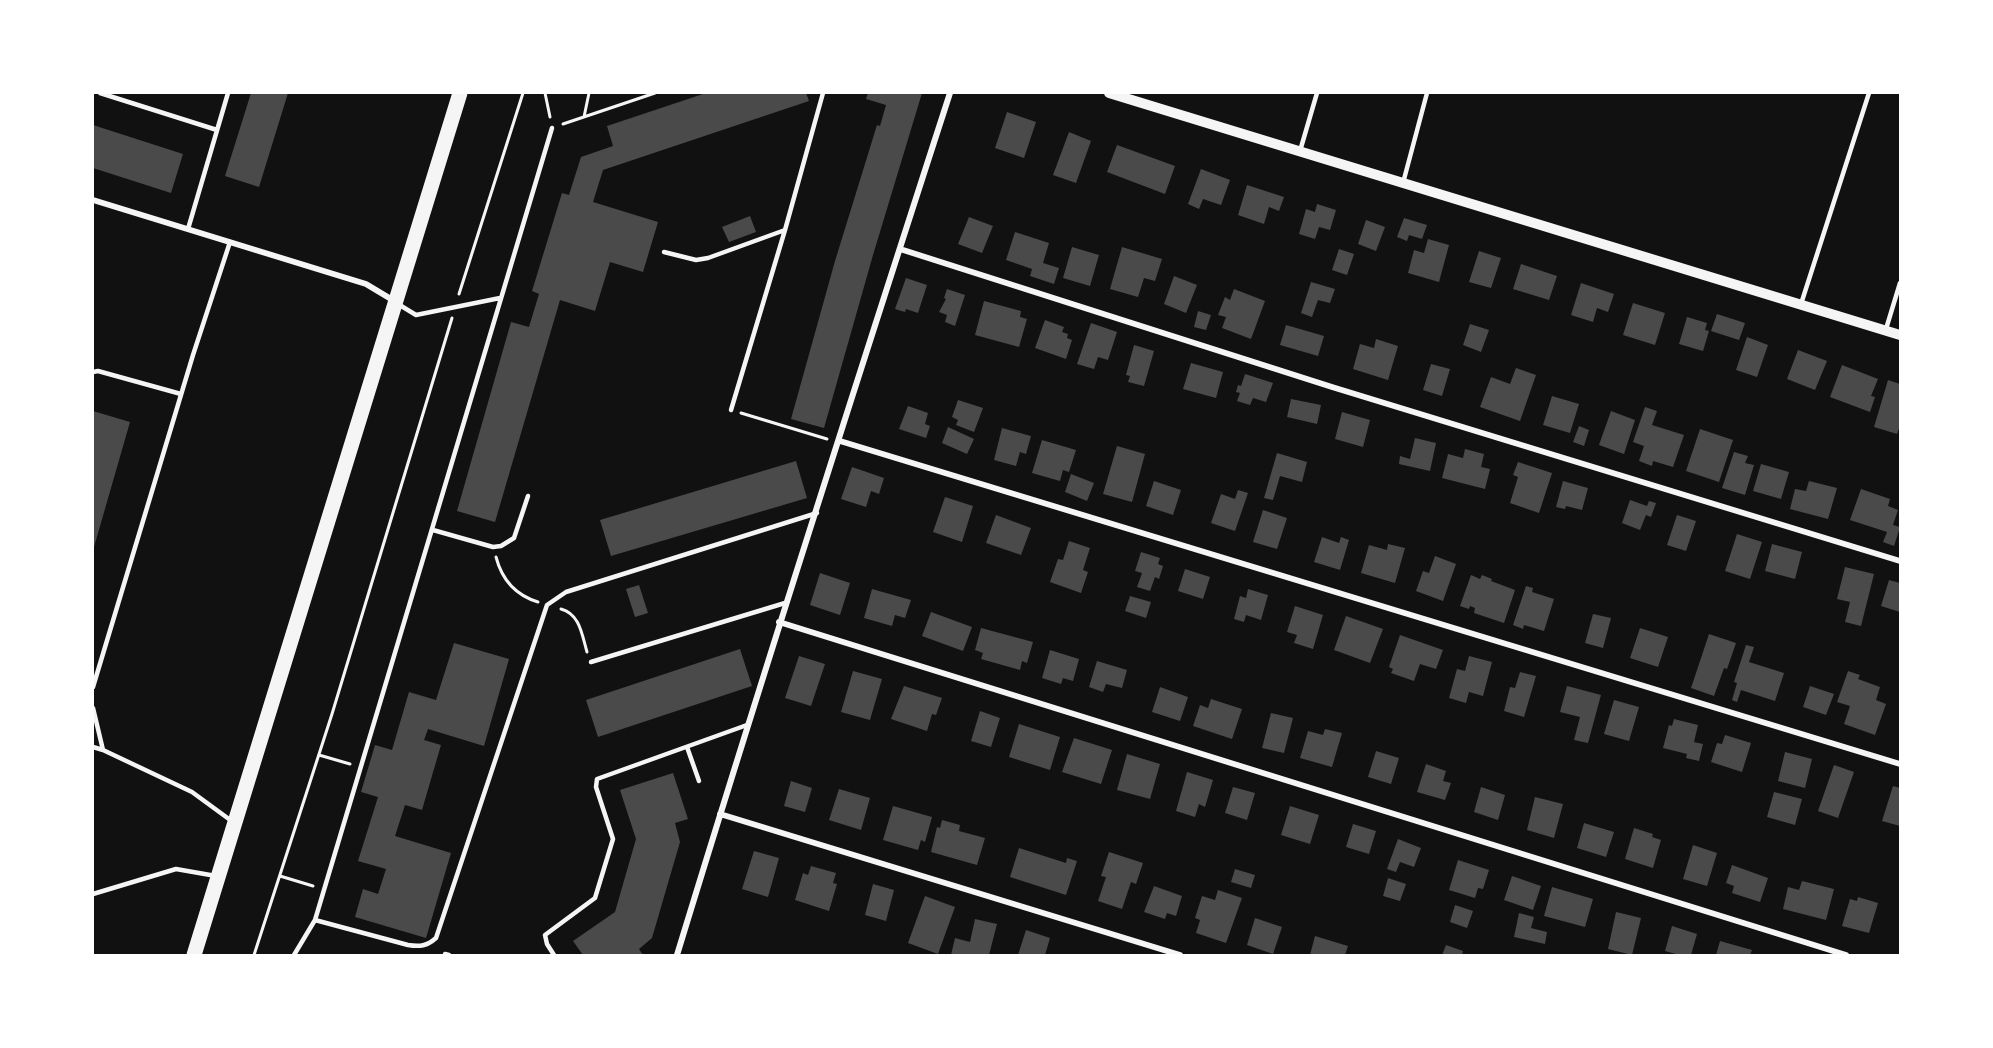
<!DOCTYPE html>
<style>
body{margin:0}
#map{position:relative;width:1993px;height:1048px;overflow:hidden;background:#111;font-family:Inter,sans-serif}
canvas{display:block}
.frame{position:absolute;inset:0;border:94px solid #fff;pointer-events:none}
</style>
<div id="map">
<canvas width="1993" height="1048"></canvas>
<div class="frame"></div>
</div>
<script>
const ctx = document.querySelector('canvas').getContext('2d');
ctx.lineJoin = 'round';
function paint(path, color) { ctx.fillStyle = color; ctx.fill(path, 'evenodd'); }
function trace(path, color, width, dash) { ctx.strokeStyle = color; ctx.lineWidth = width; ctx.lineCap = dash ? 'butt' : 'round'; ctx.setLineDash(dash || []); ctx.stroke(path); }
paint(new Path2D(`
 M251,93H288L259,187L225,176Z
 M706,93H806L809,101L603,170L593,202L658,222L643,272L610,262L595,311L560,300L495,522L457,511L511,322L529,327L539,294L532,291L562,193L569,195L581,157L613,146L607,126Z
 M868,93H922L873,255L824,428L791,419L835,261L877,125L880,126L886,105L866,99Z
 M1007,112L1036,122L1024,158L995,148Z
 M93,125L183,154L171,193L93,168Z
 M1069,132L1091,141L1076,183L1053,175Z
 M1117,145L1175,166L1165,194L1107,172Z
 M1201,169L1230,180L1221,205L1203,199L1199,209L1188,204Z
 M1247,185L1284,197L1279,211L1269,207L1264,224L1238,215Z
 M1317,204L1336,210L1330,230L1319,227L1315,239L1299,234L1306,209L1315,212Z
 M750,216L756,232L729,242L722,227Z
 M969,217L993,226L982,253L958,244Z
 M1404,218L1427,225L1422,239L1409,235L1407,241L1397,237Z
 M1366,220L1385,227L1376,251L1358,244Z
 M1015,232L1049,243L1043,263L1059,268L1054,284L1030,276L1032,269L1006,260Z
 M1428,239L1449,245L1439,282L1408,273L1414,250L1424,253Z
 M1072,247L1099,255L1090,286L1063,278Z
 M1122,247L1162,259L1155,281L1144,278L1138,297L1110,289Z
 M1339,249L1354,254L1347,275L1332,270Z
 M1479,251L1501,258L1491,288L1469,282Z
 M1521,264L1557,276L1549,300L1513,289Z
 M1174,276L1197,285L1186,313L1164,304Z
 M906,278L927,285L918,313L906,309L905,312L895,309Z
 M1311,282L1335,289L1330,303L1318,300L1312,317L1301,313Z
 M1581,283L1614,294L1608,312L1597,308L1593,322L1571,315Z
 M947,289L965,295L955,326L945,322L947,315L939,312L946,299L944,298Z
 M1234,289L1265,301L1251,339L1222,328L1226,317L1218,315L1225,297L1230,300Z
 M984,301L1021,311L1020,317L1027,319L1019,347L975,335Z
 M1633,303L1665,313L1655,345L1623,335Z
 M1198,311L1211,315L1206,330L1194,327Z
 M1717,314L1745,323L1739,340L1711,331Z
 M1687,317L1707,323L1705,330L1709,331L1703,351L1679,344Z
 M1045,320L1064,327L1062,332L1068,334L1067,338L1072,340L1066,359L1035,348Z
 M1091,323L1117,332L1108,360L1098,357L1094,369L1077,364Z
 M1470,324L1489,330L1481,352L1463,345Z
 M1286,325L1324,336L1318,356L1280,345Z
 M1747,337L1768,345L1757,377L1736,370Z
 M1376,339L1398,346L1388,380L1353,369L1360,344L1374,348Z
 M1134,345L1154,351L1144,386L1128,382L1130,376L1126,375Z
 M1798,350L1827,361L1815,390L1787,379Z
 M1191,363L1223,372L1216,398L1183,389Z
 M1431,364L1450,369L1442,396L1423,390Z
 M1842,365L1878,379L1871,396L1875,397L1870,412L1830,397Z
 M1516,368L1536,375L1520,421L1480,407L1491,377L1510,384Z
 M1245,374L1273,383L1266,402L1253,398L1250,405L1237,401L1240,393L1236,392L1238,385L1241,386Z
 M1888,380L1900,384V426L1897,434L1874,427Z
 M1552,396L1579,404L1570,433L1543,425Z
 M1291,399L1321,405L1317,424L1287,417Z
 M958,400L983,408L974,432L956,425L958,420L952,417Z
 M908,406L928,413L925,424L930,426L926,438L899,429Z
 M1645,407L1657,411L1652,425L1684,435L1673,467L1653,461L1652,466L1639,461L1644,446L1633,442Z
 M93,411L130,422L94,547H93Z
 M1611,411L1635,420L1624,454L1599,445Z
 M1342,412L1370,420L1363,447L1335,439Z
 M1579,426L1589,430L1584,446L1573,442Z
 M948,427L974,439L967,454L942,443Z
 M1002,428L1031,436L1026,454L1020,452L1016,466L994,460Z
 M1700,429L1733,440L1719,482L1686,471Z
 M1415,438L1436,443L1430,471L1399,464L1400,456L1410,459Z
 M1042,440L1076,450L1069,472L1063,470L1060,481L1032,473Z
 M1117,446L1145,454L1132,502L1103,494Z
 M1465,449L1484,454L1481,467L1490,469L1485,489L1442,478L1448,454L1463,458Z
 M1734,452L1748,456L1745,463L1754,465L1745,495L1722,488Z
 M1277,453L1307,462L1302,482L1280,476L1273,500L1264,498Z
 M796,461L807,498L611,556L600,520Z
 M1518,462L1552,473L1539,513L1510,503L1518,477L1513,475Z
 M1761,464L1789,472L1781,499L1753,491Z
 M852,467L884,478L879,494L871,491L866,507L841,499Z
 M1071,474L1094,483L1087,501L1065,492Z
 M1154,481L1181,490L1173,515L1146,506Z
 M1563,481L1588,488L1582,510L1566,506L1565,509L1556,507Z
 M1809,481L1837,488L1828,519L1790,509L1795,489L1806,491Z
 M1861,489L1890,499L1888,506L1898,510L1893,525L1900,527L1894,546L1883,542L1887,532L1850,520Z
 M1238,490L1248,493L1235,531L1211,523L1221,494L1235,499Z
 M945,497L973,506L962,542L933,532Z
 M1630,500L1647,506L1649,501L1656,503L1651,517L1646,515L1640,530L1622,523Z
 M1263,510L1287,518L1277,549L1253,542Z
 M996,515L1031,528L1021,555L986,543Z
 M1677,515L1696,521L1686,551L1667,545Z
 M1737,534L1762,542L1750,579L1725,571Z
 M1322,537L1339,543L1341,537L1349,540L1340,570L1314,562Z
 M1069,541L1090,548L1083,570L1088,572L1081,593L1050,582L1058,559L1063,560Z
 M1388,544L1405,548L1395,583L1361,573L1369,545L1387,550Z
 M1772,544L1802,552L1795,579L1765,571Z
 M1141,552L1160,558L1158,564L1163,566L1159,579L1155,577L1150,591L1137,587L1142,573L1135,571Z
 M1435,556L1456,564L1443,601L1416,591L1423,571L1429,573Z
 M1845,567L1874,574L1861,626L1845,622L1850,602L1837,599Z
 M1185,569L1210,577L1203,599L1178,591Z
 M820,573L850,583L840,615L810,605Z
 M1471,575L1480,579L1482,575L1492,579L1491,581L1515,590L1504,623L1474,613L1475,608L1470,606L1469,609L1460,606Z
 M1889,580L1900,583V612L1881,606Z
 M639,585L648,613L635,617L626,589Z
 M1526,586L1533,588L1532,592L1554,599L1544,631L1524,625L1523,629L1513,625Z
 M872,589L911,600L905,618L895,615L892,626L864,618Z
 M1248,589L1268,595L1261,620L1246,615L1244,622L1234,619L1240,596L1246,598Z
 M1130,596L1151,602L1146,618L1125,611Z
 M1295,606L1323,615L1313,649L1294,643L1297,635L1287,632Z
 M931,612L972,627L963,651L922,636Z
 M1593,614L1611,618L1603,648L1585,643Z
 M1346,616L1383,629L1370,663L1334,650Z
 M981,628L1033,642L1027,663L1022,661L1020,670L981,659L983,653L975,650Z
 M1640,628L1668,637L1658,667L1630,658Z
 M1709,634L1736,643L1727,669L1724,668L1714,696L1691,688Z
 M1400,635L1443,650L1436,669L1420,664L1414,681L1391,673L1393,669L1389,667Z
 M454,643L509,659L484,746L428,729L424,740L441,745L422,810L405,805L395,836L451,853L426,938L355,917L363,889L378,894L386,869L358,861L378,797L361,792L375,745L392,750L409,692L436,700Z
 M1746,645L1754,647L1749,662L1784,673L1775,701L1741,690L1737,702L1732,700L1737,683L1734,682Z
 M740,649L752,686L598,737L586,700Z
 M1050,650L1079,659L1073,681L1063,678L1061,684L1042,678Z
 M799,656L825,664L811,706L785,698Z
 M1469,656L1492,662L1483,696L1469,692L1466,703L1449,698L1457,669L1465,671Z
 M1097,661L1127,670L1122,688L1106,684L1103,692L1089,687Z
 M853,671L882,679L870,720L841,712Z
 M1848,671L1860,675L1858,679L1880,687L1876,700L1886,704L1875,735L1844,724L1850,706L1837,702Z
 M1520,672L1536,676L1524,717L1504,711L1510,687L1515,688Z
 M904,686L942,698L936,715L932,714L927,731L891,719Z
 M1567,686L1601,695L1588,743L1574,740L1580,717L1560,712Z
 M1810,686L1834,694L1826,715L1803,707Z
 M1160,687L1188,697L1180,721L1152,712Z
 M1211,699L1242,709L1232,739L1193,726L1200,705L1208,708Z
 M1614,700L1639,707L1629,741L1604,734Z
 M980,711L1000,718L991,747L971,741Z
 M1271,713L1293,718L1284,753L1262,748Z
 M1674,719L1698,725L1694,742L1703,744L1699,761L1686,758L1687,754L1663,748L1669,725L1672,726Z
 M1019,724L1060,737L1050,770L1009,757Z
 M1325,729L1342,733L1332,767L1300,758L1308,731L1323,735Z
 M1725,735L1751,743L1742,772L1711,762L1717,743L1722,744Z
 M1074,738L1112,750L1101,784L1062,772Z
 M1376,751L1399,758L1391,784L1368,777Z
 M1785,752L1812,759L1805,788L1778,781Z
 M1127,754L1160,764L1150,799L1117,790Z
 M1426,764L1446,771L1443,781L1451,783L1445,800L1417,792Z
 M1834,765L1854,772L1838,818L1818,811Z
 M1187,772L1213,780L1205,807L1199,804L1195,817L1176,811Z
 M673,773L688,819L675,823L680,842L652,938L639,949L643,955H583L573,941L615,912L636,839L620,790Z
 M791,781L812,788L805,812L784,806Z
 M1893,786L1900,788V826L1882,821Z
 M1233,787L1255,793L1247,820L1225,813Z
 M1481,787L1505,795L1498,820L1474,812Z
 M839,789L870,798L861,830L829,820Z
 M1774,792L1802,799L1795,825L1767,817Z
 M1535,797L1563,804L1554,838L1527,830Z
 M893,806L932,817L925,842L921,840L918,850L883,840Z
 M1290,806L1319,815L1310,844L1281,835Z
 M942,820L960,825L959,831L985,838L977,865L931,852L937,827L940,828Z
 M1584,823L1614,832L1606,857L1577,848Z
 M1353,824L1376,831L1369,854L1346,847Z
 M1634,828L1653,834L1652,837L1661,840L1653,868L1625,859Z
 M1398,839L1421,848L1414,867L1400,862L1396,872L1387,869Z
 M1693,845L1717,853L1707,886L1683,879Z
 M1019,848L1066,863L1067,858L1077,861L1066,895L1010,877Z
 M754,851L779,858L768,897L742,889Z
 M1109,852L1143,863L1136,884L1131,882L1122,909L1098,901L1106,877L1101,876Z
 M1458,860L1489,870L1483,889L1478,888L1475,898L1449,890Z
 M1732,865L1768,878L1760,902L1732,893L1734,886L1726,883Z
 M811,866L836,873L833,883L837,884L829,911L795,900L803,873L808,875Z
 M1235,869L1255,875L1251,888L1231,882Z
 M1512,876L1541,886L1533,910L1504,900Z
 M1388,878L1406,884L1400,901L1383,896Z
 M1802,881L1834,889L1826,920L1783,909L1788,887L1799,890Z
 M873,884L894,890L886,921L865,915Z
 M1154,886L1182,896L1176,916L1167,913L1165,919L1144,912Z
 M1552,887L1593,899L1585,927L1544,916Z
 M1218,890L1242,898L1226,943L1196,933L1200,920L1195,918L1202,896L1215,900Z
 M925,896L955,907L938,954L908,943Z
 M1858,897L1878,903L1869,933L1842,926L1850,899L1857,901Z
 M1455,905L1473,911L1467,928L1450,922Z
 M1616,912L1641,918L1632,955L1608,949Z
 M1519,913L1534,917L1531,928L1547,932L1545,944L1514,937Z
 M1255,918L1282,927L1273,954L1247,945Z
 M975,919L997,924L989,955H951L955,938L970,942Z
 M1672,926L1697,934L1691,955H1679L1665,951Z
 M1026,930L1050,938L1045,955H1018Z
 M1315,936L1348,946L1345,955H1310Z
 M1720,941L1752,950L1750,955H1716Z
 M1446,945L1463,951L1462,955H1442Z`), '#4a4a4a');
trace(new Path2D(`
 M545,93L550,117
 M584,117L589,93
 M563,124L655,93
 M459,294L523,93
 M741,413L827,439
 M496,557C502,580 515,595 538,602
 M561,609C580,614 582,635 587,652
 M319,755L350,764
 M280,876L313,886
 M254,955L332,714L452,318`), '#f5f5f5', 3);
trace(new Path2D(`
 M100,93L217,130
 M1300,151L1317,93
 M1403,183L1427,93
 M188,229L228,93
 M664,252L696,260L708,258L785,230
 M398,304L416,315L500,298
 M1801,304L1869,93
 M1886,329L1900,283
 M93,372L98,371L181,394
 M731,410L785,230L823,93
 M433,530L493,547L501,546L514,538L528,496
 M591,662L785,603
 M93,687L193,355L230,242
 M93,708L103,750L192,792L233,822
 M93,747L103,750
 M687,747L699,781
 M93,894L176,869L216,876
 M315,920L408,945C420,947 427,946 436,938L547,605L566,592L817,513
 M445,954L449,955
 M294,955L315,920L552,128
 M554,955L547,944L545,935L595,898L613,839L596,787L597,779L747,725`), '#f5f5f5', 4.5);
trace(new Path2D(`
 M93,200L366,284L396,302
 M900,249L1332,387L1900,561
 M840,441L1900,764
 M779,622L1846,955
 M720,814L1180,955
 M677,955C765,667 857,380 950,93`), '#f5f5f5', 6);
trace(new Path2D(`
 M1109,93L1900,335`), '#f5f5f5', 10);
trace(new Path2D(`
 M194,955L460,93`), '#f5f5f5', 15);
</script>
